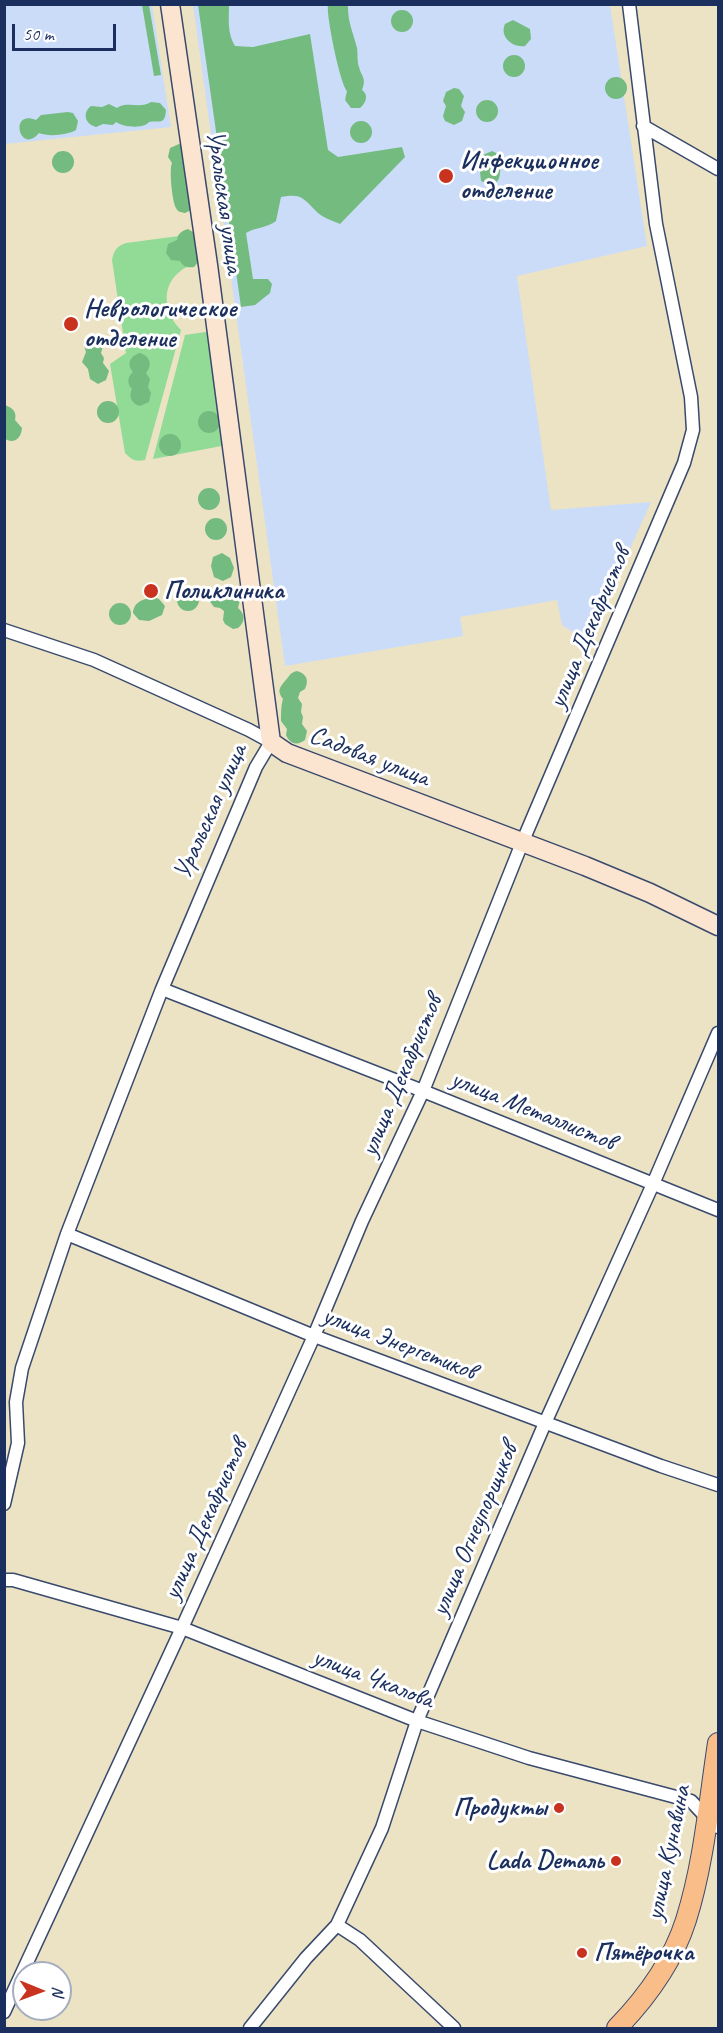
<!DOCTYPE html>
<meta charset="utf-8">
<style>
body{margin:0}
#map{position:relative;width:723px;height:2033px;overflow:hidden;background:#ece3c4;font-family:Caveat,sans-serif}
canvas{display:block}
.frame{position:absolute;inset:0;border:6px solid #1b2f5e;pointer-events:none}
.north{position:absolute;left:12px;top:1961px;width:60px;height:60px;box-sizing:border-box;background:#fff;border:2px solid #a4acbf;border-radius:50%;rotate:91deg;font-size:16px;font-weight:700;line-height:24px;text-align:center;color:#1b2f5e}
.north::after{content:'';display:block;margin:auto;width:21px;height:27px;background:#c8321e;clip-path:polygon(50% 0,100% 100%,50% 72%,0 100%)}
.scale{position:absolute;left:12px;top:24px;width:104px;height:27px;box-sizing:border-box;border:3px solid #1b2f5e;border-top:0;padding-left:8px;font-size:18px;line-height:21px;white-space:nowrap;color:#1b2f5e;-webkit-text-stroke:4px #fff;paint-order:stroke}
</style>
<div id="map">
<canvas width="723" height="2033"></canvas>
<div class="frame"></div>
<div class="north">N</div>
<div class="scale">50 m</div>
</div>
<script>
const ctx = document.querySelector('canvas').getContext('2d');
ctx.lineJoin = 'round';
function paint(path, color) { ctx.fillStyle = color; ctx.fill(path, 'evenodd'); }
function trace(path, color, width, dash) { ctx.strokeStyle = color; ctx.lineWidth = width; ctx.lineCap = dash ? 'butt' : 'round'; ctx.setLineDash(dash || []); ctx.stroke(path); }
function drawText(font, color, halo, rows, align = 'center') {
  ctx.font = font + ' Caveat,sans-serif'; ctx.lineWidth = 6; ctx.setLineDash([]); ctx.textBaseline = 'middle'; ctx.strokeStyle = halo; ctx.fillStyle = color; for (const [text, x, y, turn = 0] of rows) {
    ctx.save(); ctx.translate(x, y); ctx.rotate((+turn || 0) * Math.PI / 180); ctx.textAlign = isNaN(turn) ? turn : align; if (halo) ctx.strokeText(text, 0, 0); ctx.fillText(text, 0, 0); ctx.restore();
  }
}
paint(new Path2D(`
 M5,5H152L171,127L5,144Z
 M193,5H610L647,246L517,276L551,510L651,502L588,642L562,625L557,600L460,617L463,636L285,666Z`), '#cbdcf9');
paint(new Path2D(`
 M194,234L198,262C191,265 183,268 177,274C160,290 166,315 181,330L145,460C135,462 132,460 125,453L110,364L126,353L112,260C114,250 117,246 126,243Z
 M212,331L227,445L153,459L185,335Z`), '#91db97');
paint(new Path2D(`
 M142,5H149L161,75L154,76Z
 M198,5H229C229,19 227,33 235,46L253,47L310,34L328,150L338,157L402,147L405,157L340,224C333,221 324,218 318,213C303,199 303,193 281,197L276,221C267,228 256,227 246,233L253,279H268L272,284L270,293L255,305L241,307Z
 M328,5H347L348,7C348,23 353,32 357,48C358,54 357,62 359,67C361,76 367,78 362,90C369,95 366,103 360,108H351L345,100L347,91C340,83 326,15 328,5Z
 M391 21a11 11 0 1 1 22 0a11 11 0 1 1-22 0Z
 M513,20L530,29L531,39L525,46C513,48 499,37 505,24Z
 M503 66a11 11 0 1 1 22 0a11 11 0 1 1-22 0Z
 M605 88a11 11 0 1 1 22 0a11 11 0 1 1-22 0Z
 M454,88L459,89L464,96L461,106L465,112L462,121L454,125L445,121L443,116L446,106L443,101L446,92Z
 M476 111a11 11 0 1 1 22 0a11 11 0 1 1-22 0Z
 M151,102L160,103L166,110C165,126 159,120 149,122C148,123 147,124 145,125C137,128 123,127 116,122L113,125L103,124L96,127C85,124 82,113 91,106L102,107L109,104L117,108C127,101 141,109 151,102Z
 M68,112L73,113L78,121L76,130C67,135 49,137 39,133C20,156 8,109 36,120L41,115Z
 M350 132a11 11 0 1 1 22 0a11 11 0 1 1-22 0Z
 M179,144L183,145L193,209L185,213C180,212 178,212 176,208C172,201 169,169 172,163L168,157L170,148Z
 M492,151L500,155L502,165C498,173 503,182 490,185L481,181L480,172L483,155Z
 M52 162a11 11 0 1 1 22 0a11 11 0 1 1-22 0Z
 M188,229L196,234L198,243L196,248L198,250L200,260L194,267C188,268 183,267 180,261L171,260L166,253L168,244L177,240C178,233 182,231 188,229Z
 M94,334L98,335L104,343L101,353L104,358L103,363L109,371L106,380L98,384L90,379L88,369L82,362L86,352L83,342L89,335Z
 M140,353C150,356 153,365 146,373L150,379L148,387L151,393L149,402L140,406C132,404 128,397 132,389C127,384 127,377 133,372C126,364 130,356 140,353Z
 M97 412a11 11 0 1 1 22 0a11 11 0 1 1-22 0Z
 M5,405C13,408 17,412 15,420L22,428C21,439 14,444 5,439Z
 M198 422a11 11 0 1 1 22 0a11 11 0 1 1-22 0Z
 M159 445a11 11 0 1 1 22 0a11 11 0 1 1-22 0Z
 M198 499a11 11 0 1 1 22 0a11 11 0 1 1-22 0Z
 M205 529a11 11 0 1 1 22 0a11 11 0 1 1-22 0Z
 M222,553L230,558L234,568L231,577L223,581L214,577L211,566L213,557Z
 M219,586L238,595L240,600L238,608C245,614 246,621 238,628L233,629L225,624L223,620L224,611L220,608L214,607L208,599L210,590Z
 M177 600a11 11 0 1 1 22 0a11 11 0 1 1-22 0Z
 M154,597L159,599L165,606L162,615L149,621L139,620L133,613C134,601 144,599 154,597Z
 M109 614a11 11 0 1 1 22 0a11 11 0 1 1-22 0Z
 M297,671C307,674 309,680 305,689L300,692L298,698L302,704L301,712L303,717L302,724L307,731L305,740C297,746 290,744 286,735L287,729L281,721C281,715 281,705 283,699C277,691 279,688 285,681C290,676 289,673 297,671Z`), '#74bb80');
const street = new Path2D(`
 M643,126L718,169
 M4,630L94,660L249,730L271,742L256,767L162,989L67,1234L22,1368L16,1402L18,1443L4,1504
 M162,989L423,1091L718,1210
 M67,1234L314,1336L661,1466L718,1485
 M4,1580H13L182,1628L417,1721L529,1758L691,1801L707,1818L718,1827
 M337,1925L360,1940L454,2028
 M4,2012L182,1628L314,1336L362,1221L423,1091L522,843L684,463L693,430L691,397L656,224L629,4
 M250,2028L306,1958L337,1925L382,1828L417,1721L545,1423L653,1184L718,1033`);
const secondary = new Path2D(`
 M170,4L208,265L271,742L287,753L585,866L650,893L718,926`);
const primary = new Path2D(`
 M617,2028C646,1998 673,1961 686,1920C704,1863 709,1802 718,1743`);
trace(street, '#3a4a6d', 15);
trace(secondary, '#3a4a6d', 21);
trace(primary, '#3a4a6d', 22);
trace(street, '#fff', 12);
trace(secondary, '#fce5d0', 18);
trace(primary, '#f8bd89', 20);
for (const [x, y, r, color] of [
 [446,176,8,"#c8321e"],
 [71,324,8,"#c8321e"],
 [151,591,8,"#c8321e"],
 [559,1808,6,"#c8321e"],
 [616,1861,6,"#c8321e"],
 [582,1953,6,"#c8321e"]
]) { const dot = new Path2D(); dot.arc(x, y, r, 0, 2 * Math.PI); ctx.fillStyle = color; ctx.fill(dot); trace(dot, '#fff', 2); }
drawText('bold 26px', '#1b2f5e', '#fff', [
 ["Инфекционное",460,161],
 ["отделение",460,191],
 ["Неврологическое",84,309],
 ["отделение",84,339],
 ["Поликлиника",164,591],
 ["Продукты",547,1808,"right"],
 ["Lada Dеталь",604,1861,"right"],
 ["Пятёрочка",594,1953]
], 'left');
drawText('26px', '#1b2f5e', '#fff', [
 ["Уральская улица",224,202,82],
 ["улица Декабристов",590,628,-67],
 ["Садовая улица",369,757,21],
 ["Уральская улица",211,812,-66],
 ["улица Декабристов",402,1076,-67],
 ["улица Металлистов",533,1111,22],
 ["улица Энергетиков",399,1344,21],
 ["улица Декабристов",206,1520,-66],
 ["улица Огнеупорщиков",475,1530,-67],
 ["улица Чкалова",373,1679,21],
 ["улица Кунавина",669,1853,-78]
]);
</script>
